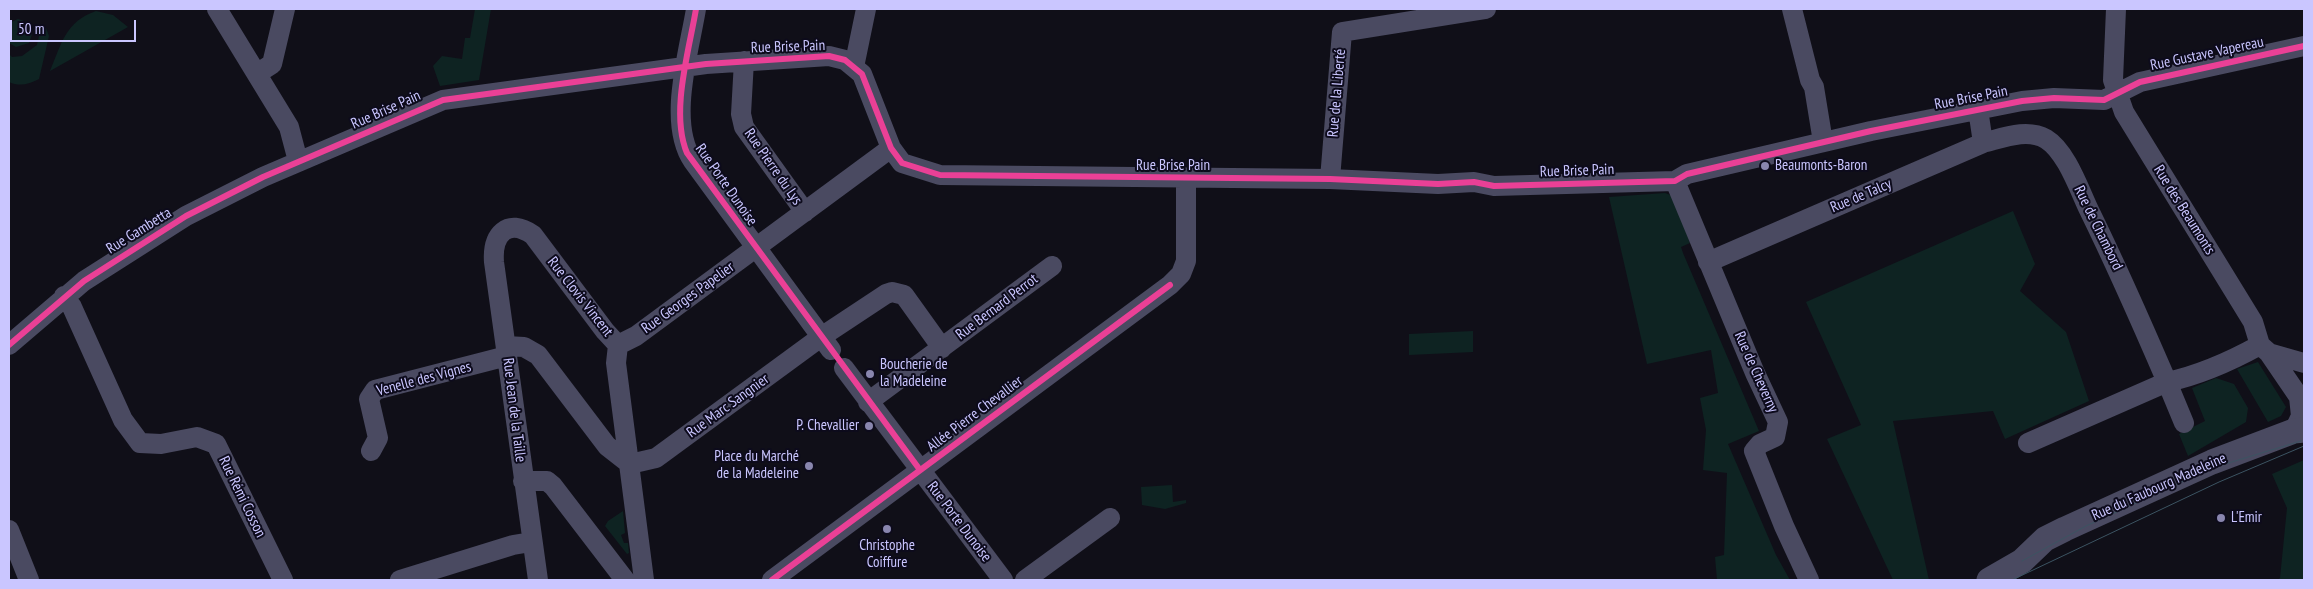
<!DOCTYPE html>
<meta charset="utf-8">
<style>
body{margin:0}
#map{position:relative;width:2313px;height:589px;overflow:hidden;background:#100f18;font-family:"PT Sans Narrow",sans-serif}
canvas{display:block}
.frame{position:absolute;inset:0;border:10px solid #cac6ff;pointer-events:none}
.scale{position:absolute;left:10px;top:20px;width:126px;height:22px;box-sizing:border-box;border:2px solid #cac6ff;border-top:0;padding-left:6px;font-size:15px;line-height:18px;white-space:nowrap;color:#cac6ff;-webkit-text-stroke:4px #0d0b1c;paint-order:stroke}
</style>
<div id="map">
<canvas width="2313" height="589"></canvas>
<div class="frame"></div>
<div class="scale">50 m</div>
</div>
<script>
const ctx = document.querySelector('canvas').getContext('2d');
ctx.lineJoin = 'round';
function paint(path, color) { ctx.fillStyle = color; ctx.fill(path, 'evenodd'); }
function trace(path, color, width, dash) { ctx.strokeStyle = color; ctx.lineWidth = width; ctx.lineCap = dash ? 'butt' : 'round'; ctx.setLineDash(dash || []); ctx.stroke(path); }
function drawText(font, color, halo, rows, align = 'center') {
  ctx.font = font + ' "PT Sans Narrow",sans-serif'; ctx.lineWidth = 4; ctx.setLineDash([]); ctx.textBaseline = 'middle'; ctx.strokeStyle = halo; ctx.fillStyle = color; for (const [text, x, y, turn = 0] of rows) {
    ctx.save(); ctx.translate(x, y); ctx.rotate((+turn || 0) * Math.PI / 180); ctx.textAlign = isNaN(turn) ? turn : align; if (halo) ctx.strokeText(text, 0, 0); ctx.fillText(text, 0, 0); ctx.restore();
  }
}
paint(new Path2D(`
 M475,9H491L479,80L440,86L433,66L442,56L462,59L465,38H470Z
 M96,11L113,15L128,27L50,71C62,43 65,22 96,11Z
 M18,19L27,22L32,34L29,43L16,47L9,43V23Z
 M41,27L46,28L49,36L39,79C29,84 20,87 9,82V54L12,57L22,56L37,45Z
 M1665,193L1673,196L1690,243L1681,247L1683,253L1759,431L1728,444L1776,555L1790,580H1717L1715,557L1724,555L1727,473L1703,470L1706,430L1700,398L1718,393L1711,350L1647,364L1609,197Z
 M2013,211L2035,264L2020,291L2066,332L2089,401L2005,439L1993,411L1893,421L1929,580H1893L1827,439L1861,425L1806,302Z
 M1473,331V352L1409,355V334Z
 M2258,362L2286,407L2281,416L2268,422L2237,369Z
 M2216,378L2234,384L2248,408L2246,422L2188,456L2179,434L2205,421L2192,388Z
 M2304,460V580H2278L2280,578L2287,508L2272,474Z
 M1172,485L1173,502L1186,500V503L1165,509L1142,505L1141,487Z
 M623,511L625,533L621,535L624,543H628L629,553L627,554L605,526L608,521Z`), '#0e2322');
trace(new Path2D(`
 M217,9L289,127L298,161
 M696,9C689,52 667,123 693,161L831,350
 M1792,9L1810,80L1814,87L1823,142
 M2116,9L2113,80L2124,112L2253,322L2260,345L2269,353L2299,397L2301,416L2294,431
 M744,61L741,114L744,127L805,212
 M854,67L866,9
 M258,73L272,64L285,9
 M1983,143C2003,138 2027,128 2046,139C2066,151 2079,189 2089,210C2117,267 2142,324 2167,382C2200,375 2231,361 2260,345
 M1330,179L1342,32L1486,9
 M1675,181L1755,373L1778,422L1775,437L1760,444L1754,451L1784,526L1809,580
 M1708,262L1983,143L1978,109
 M64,296L72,307L123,420L140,443L161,444L197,437L216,444L283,580
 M9,345L84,281L186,216L263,177L443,100L706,64L829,56L845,60L862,74L891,148L902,163L940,175L1330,179L1438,184L1474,182L1494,186L1675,181L1687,174L1871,131L2022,101L2054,98L2104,100L2140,82L2304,46
 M618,345L636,336L891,148
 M618,345L616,363L644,580
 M506,346L524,347L538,355L607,446L630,464L656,458L821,337L886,294L892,292L904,295L942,348
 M2269,353L2304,363
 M844,368L1003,580
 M868,402L1052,266
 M2028,443L2167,382L2184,423
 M371,451L378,438L369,399L375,390L507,356
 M523,481H547L553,486L625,580
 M9,530L29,580
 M400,580L513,545L531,542
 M538,580L494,262C492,235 507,217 533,235L605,331L618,345
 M772,580L1170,285L1181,274L1186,261V179
 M1025,580L1110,518`), '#4a4a61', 20);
trace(new Path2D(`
 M1989,580L2022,561L2045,539L2065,529L2212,462L2294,431L2304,430`), '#4a4a61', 25);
trace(new Path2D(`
 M2022,561L2086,526L2212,468L2301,441
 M2012,580L2219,482L2304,446`), '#3c5462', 1);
trace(new Path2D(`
 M696,9C689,51 670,113 687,153L920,470
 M9,345L84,281L186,216L263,177L443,100L706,64L829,56L845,60L862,74L891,148L902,163L940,175L1330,179L1438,184L1474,182L1494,186L1675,181L1687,174L1871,131L2022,101L2054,98L2104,100L2140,82L2304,46
 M772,580L1170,285`), '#ea4096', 6);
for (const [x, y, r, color] of [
 [1765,166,5,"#8986ae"],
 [870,374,5,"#8986ae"],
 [869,426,5,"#8986ae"],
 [809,466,5,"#8986ae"],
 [2221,518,5,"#8986ae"],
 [887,529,5,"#8986ae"]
]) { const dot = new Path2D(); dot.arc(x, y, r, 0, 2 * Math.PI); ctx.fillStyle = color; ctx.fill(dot); trace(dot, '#0d0b1c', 2); }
drawText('15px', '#cac6ff', '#0d0b1c', [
 ["Rue Brise Pain",788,47,-2],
 ["Rue Gustave Vapereau",2207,54,-12],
 ["Rue de la Liberté",1337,93,-85],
 ["Rue Brise Pain",1971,98,-11],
 ["Rue Brise Pain",386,110,-24],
 ["Rue Brise Pain",1173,166],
 ["Rue Pierre du Lys",773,167,55],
 ["Rue Brise Pain",1577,171,-2],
 ["Rue Porte Dunoise",726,185,55],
 ["Rue de Talcy",1861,196,-23],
 ["Rue des Beaumonts",2184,210,58],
 ["Rue de Chambord",2098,228,64],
 ["Rue Gambetta",139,231,-32],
 ["Rue Clovis Vincent",580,297,52],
 ["Rue Georges Papelier",688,298,-36],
 ["Rue Bernard Perrot",997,307,-37],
 ["Rue de Cheverny",1756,372,66],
 ["Venelle des Vignes",424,379,-15],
 ["Rue Marc Sangnier",728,406,-36],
 ["Rue Jean de la Taille",514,410,83],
 ["Allée Pierre Chevallier",975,414,-37],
 ["Rue du Faubourg Madeleine",2159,487,-24],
 ["Rue Rémi Cosson",242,497,64],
 ["Rue Porte Dunoise",959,522,53]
]);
drawText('15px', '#cac6ff', '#0d0b1c', [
 ["Beaumonts-Baron",1775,166],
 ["Boucherie de",880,365],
 ["la Madeleine",880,382],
 ["P. Chevallier",859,426,"right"],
 ["Place du Marché",799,457,"right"],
 ["de la Madeleine",799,474,"right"],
 ["L'Emir",2231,518],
 ["Christophe",887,546,"center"],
 ["Coiffure",887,563,"center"]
], 'left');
</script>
